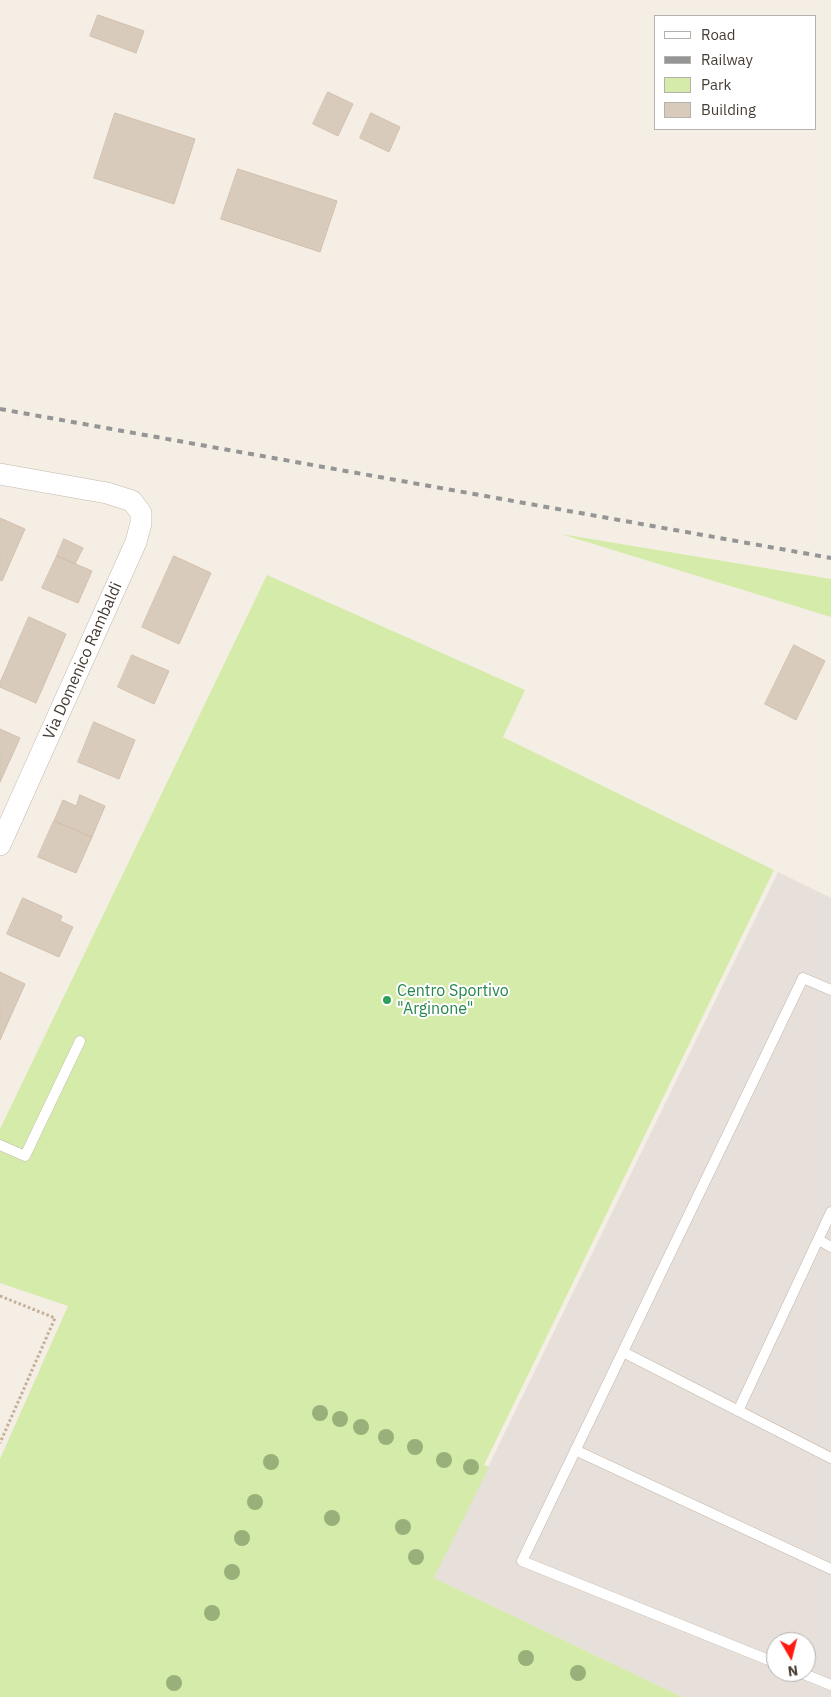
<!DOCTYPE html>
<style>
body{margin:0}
#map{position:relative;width:831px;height:1697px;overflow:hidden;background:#f4eee5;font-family:"IBM Plex Sans",sans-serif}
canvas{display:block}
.legend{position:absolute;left:654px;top:15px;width:162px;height:115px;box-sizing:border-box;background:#fff;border:1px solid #b5b1ae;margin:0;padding:6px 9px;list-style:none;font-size:15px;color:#473d34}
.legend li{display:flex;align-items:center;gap:10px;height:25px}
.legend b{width:25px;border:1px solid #b5b1ae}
.north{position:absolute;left:766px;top:1632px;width:50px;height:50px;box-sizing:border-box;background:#fff;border:1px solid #b5b1ae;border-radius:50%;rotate:172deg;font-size:14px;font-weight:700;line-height:20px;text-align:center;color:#473d34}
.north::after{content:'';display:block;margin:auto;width:18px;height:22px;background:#ff1911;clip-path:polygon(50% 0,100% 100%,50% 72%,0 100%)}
</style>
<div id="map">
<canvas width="831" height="1697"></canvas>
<ul class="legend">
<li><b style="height:6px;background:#fff"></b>Road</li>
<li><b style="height:6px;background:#959595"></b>Railway</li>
<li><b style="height:14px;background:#d5ebaa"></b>Park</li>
<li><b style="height:14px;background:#d9cbbc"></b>Building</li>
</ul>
<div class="north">N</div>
</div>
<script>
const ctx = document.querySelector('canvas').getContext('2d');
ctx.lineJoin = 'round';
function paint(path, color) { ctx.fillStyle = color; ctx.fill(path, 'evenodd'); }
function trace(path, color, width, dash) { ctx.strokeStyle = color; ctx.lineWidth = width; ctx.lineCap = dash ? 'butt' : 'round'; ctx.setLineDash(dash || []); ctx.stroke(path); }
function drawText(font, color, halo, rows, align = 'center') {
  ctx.font = font + ' "IBM Plex Sans",sans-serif'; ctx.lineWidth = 4; ctx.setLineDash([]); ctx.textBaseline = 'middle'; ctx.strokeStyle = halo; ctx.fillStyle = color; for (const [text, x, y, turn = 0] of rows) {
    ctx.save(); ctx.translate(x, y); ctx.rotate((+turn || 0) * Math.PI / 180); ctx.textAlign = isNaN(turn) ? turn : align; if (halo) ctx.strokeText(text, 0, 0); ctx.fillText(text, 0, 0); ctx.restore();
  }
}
paint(new Path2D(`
 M778,872L831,898V1697H682L434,1578ZM776,1642H806V1672H776Z`), '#e6dfda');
paint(new Path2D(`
 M561,534L831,579V617Z
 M267,575L525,690L503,737L774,870L484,1465L489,1467L434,1578L682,1697H0V1459L68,1306L0,1283V1129Z`), '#d5ebaa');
const building = new Path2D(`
 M98,15L144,31L136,53L90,36Z
 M328,92L353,104L338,136L313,124Z
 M115,113L195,139L174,204L94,178Z
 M371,113L400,127L389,152L360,138Z
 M238,169L337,201L320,252L221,219Z
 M0,518L25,529L2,581L0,580Z
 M64,539L83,548L75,564L57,556Z
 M57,556L92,571L78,603L42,588Z
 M174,556L211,573L179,644L142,627Z
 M29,617L66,634L36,703L0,687V683Z
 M794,645L825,661L796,720L765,704Z
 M132,655L169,671L154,704L118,687Z
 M94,722L135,740L119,779L78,762Z
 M0,729L20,738L0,782Z
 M80,795L105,806L92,837L54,821L63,800L76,806Z
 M54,821L92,837L76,873L38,857Z
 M23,898L62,916L60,921L73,927L59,957L7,934Z
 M0,972L25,984L0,1040Z`);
paint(building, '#d9cbbc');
trace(building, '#d2bfac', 1);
const service = new Path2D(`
 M0,1145L25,1156L80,1041
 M819,1240L831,1247
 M623,1352L831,1458
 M738,1411L831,1212
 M575,1450L831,1569
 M776,1663L522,1561L803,978L831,990
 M799,1672L831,1685`);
const minor = new Path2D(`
 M0,474L107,493L132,501L141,513V523L136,542L0,845`);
trace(service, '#c3b7aa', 11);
trace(minor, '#c3b7aa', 22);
trace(new Path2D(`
 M0,1296L55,1318L0,1443`), '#c3ae97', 3, [2.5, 2.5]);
trace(service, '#fff', 10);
trace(minor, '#fff', 21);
trace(new Path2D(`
 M0,409L831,558`), '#959595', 4, [6, 6]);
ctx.fillStyle = '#99b07a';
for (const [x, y] of [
 [320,1413],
 [340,1419],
 [361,1427],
 [386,1437],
 [415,1447],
 [444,1460],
 [271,1462],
 [471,1467],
 [255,1502],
 [332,1518],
 [403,1527],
 [242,1538],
 [416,1557],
 [232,1572],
 [212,1613],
 [526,1658],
 [578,1673],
 [174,1683]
]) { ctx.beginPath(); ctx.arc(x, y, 8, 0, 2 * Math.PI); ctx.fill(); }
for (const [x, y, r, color] of [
 [387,1000,5,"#2e9e5b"]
]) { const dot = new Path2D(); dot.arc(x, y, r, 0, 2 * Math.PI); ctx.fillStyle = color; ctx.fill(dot); trace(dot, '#fff', 2); }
drawText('16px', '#473d34', '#fff', [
 ["Via Domenico Rambaldi",83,661,-66]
]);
drawText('16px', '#27864d', '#fff', [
 ["Centro Sportivo",397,991],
 ["\"Arginone\"",397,1009]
], 'left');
</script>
